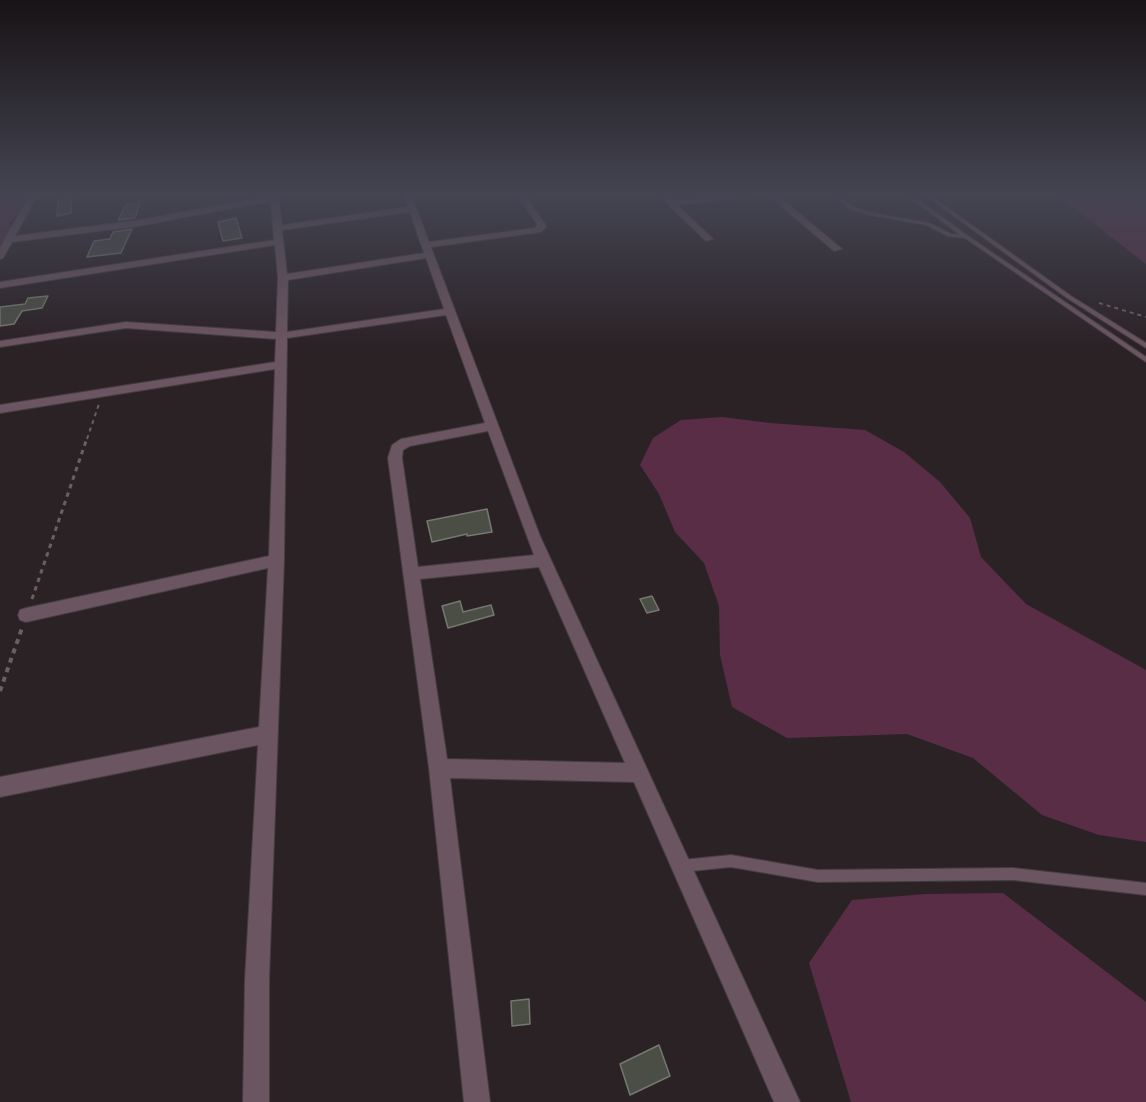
<!DOCTYPE html>
<style>
body{margin:0}
canvas{display:block;background:#2b2226}
</style>
<canvas width="1146" height="1102"></canvas>
<script>
const ctx = document.querySelector('canvas').getContext('2d');
ctx.lineJoin = 'round';
function paint(path, color) { ctx.fillStyle = color; ctx.fill(path, 'evenodd'); }
function trace(path, color, width, dash) { ctx.strokeStyle = color; ctx.lineWidth = width; ctx.lineCap = dash ? 'butt' : 'round'; ctx.setLineDash(dash || []); ctx.stroke(path); }
paint(new Path2D(`
 M1042,193H1146V264L1075,209Z
 M18,194L28,197C26,209 16,213 9,224L15,234L11,242L0,247V197Z
 M722,417L770,423L865,430L904,452L940,482L970,518L981,557L1026,604L1146,670V842L1099,835L1042,815L973,758L907,734L787,738L732,707L720,655L719,606L704,563L675,532L659,494L640,465L653,438L681,420Z
 M1003,893L1146,1002V1102H851L809,963L852,900L926,894Z`), '#592d46');
const building = new Path2D(`
 M72,196L71,213L57,216L58,201L62,197Z
 M140,202L135,218L118,220L126,204Z
 M236,218L242,238L223,241L218,222Z
 M132,229L121,253L87,257L94,241L110,239L113,232Z
 M48,296L42,308L22,311L14,324L0,326V307L25,304L28,298Z
 M487,509L492,532L467,536V534L432,542L427,521Z
 M652,596L659,610L647,613L640,599Z
 M460,601L463,612L491,605L494,615L448,628L442,606Z
 M529,999L530,1024L512,1026L511,1001Z
 M659,1045L670,1076L630,1095L620,1064Z`);
paint(building, '#4b4e45');
trace(building, '#75786f', 1.5);
const lane = new Path2D(`
 M832,193H859L857,194L839,195L853,207L872,213L929,223L951,234L960,235L904,193H909L968,236L1146,357V362L965,238L948,236L926,225L871,215L849,209Z
 M922,193H927L1071,296L1146,343V348L1067,298Z
 M731,855L818,870L1013,868L1146,883V895L1013,880L818,882L731,867L682,872L678,870L676,866L678,862L682,860Z`);
const street = new Path2D(`
 M31,193H65L36,198L15,236L139,220L270,196V193H278L282,225L408,207L403,193H411L429,242L535,228L537,224L516,193H524L545,224L546,227L541,232L431,247L540,536L800,1102H774L634,782L450,778L490,1102H464L429,768L388,458L392,445L401,439L485,423L446,315L287,338L284,560L269,980V1102H243L245,980L258,745L0,797V777L259,727L268,568L26,622L20,620L18,615L20,610L26,608L269,556L275,369L0,413V405L275,362L276,339L126,328L0,347V341L126,322L276,332L278,278L275,245L0,288V282L274,240L271,201L139,226L12,242L3,258L0,259V248L4,240ZM410,212L424,253L287,274L282,230ZM426,258L444,309L287,332L288,280ZM488,431L534,555L418,567L402,458L403,450L410,446ZM539,567L625,763L447,759L420,579Z
 M656,193H665L673,200L746,193H775L842,249L834,251L768,195L677,205L713,239L706,241Z`);
trace(lane, '#453d41', 2);
trace(street, '#453d41', 2);
trace(new Path2D(`
 M1099,303L1146,317
 M87,439L99,404`), '#686063', 2, [4, 4]);
trace(new Path2D(`
 M32,599L87,438`), '#686063', 3, [4.5, 4.5]);
trace(new Path2D(`
 M0,691L22,628`), '#686063', 4, [5, 5]);
paint(lane, '#6b5560');
paint(street, '#6b5560');
const sky = ctx.createLinearGradient(0, 0, 0, 347);
sky.addColorStop(0, '#181315');
sky.addColorStop(0.56, '#444452');
sky.addColorStop(1, '#44445200');
ctx.fillStyle = sky;
ctx.fillRect(0, 0, 1146, 347);
</script>
